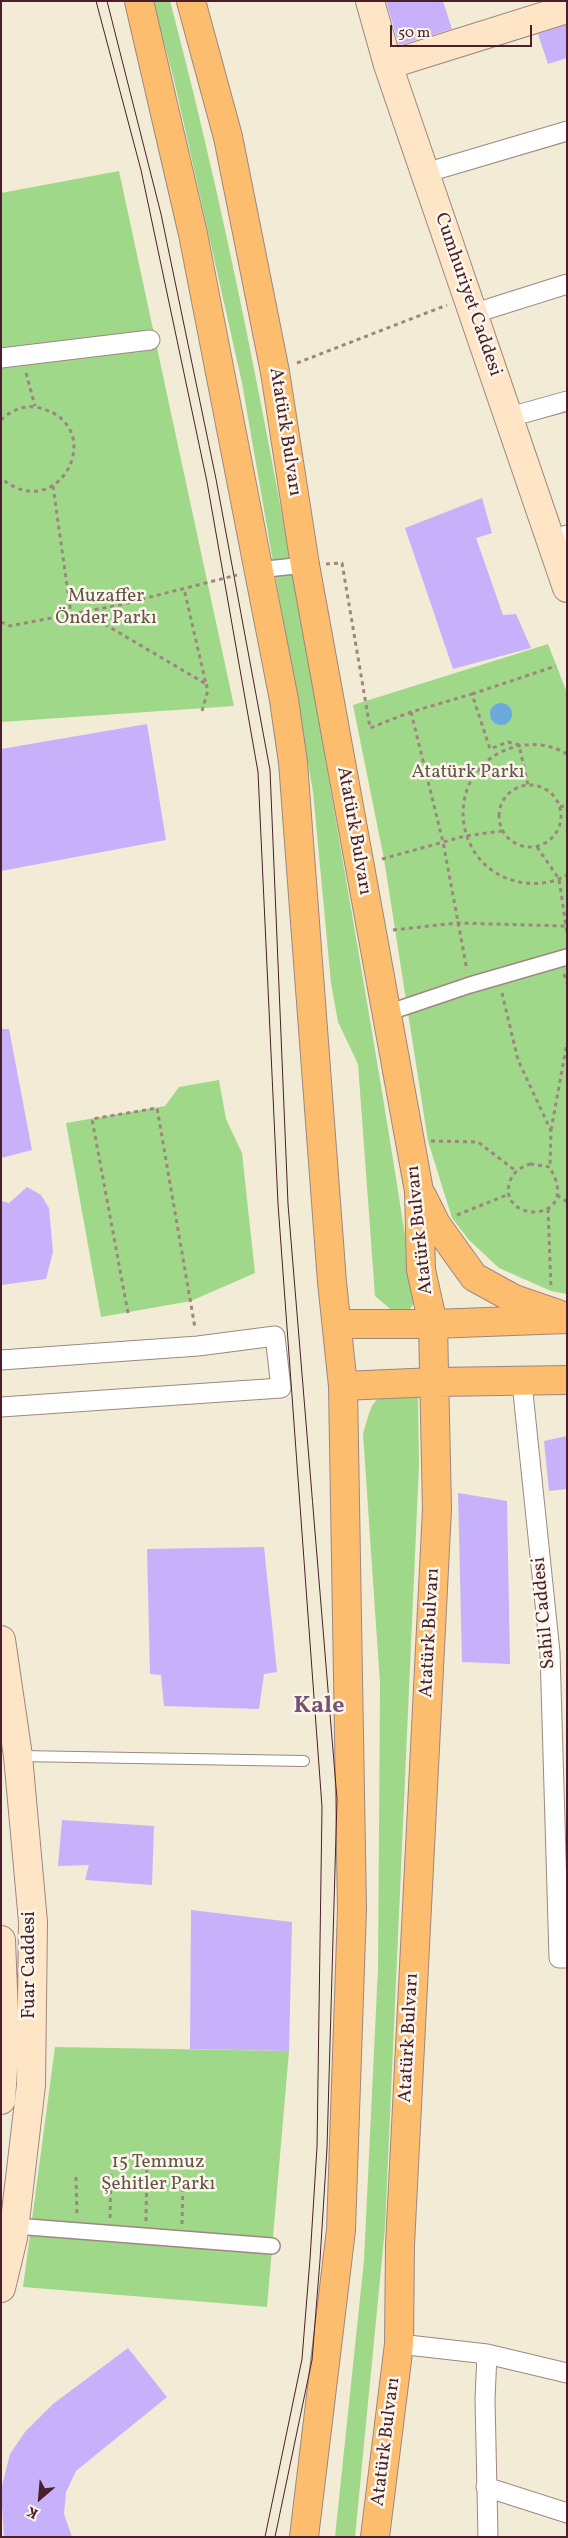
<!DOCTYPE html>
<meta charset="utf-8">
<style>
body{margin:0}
#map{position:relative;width:568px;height:2538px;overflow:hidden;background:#f2ecd6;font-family:Vollkorn,serif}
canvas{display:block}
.frame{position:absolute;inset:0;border:2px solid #4a1f2b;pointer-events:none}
.north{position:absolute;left:15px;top:2473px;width:50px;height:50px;-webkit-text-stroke:4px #fbf7ec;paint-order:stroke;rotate:207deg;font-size:14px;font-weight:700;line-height:20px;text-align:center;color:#4a1f2b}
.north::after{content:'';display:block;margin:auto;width:18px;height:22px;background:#4a1f2b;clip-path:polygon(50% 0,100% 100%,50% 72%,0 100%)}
.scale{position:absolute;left:390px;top:25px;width:142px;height:22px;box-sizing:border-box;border:2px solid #4a1f2b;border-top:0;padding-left:6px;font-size:15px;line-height:18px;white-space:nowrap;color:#4a1f2b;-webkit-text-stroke:4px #fbf7ec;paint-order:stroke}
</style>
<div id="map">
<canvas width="568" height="2538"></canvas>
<div class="frame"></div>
<div class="north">K</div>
<div class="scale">50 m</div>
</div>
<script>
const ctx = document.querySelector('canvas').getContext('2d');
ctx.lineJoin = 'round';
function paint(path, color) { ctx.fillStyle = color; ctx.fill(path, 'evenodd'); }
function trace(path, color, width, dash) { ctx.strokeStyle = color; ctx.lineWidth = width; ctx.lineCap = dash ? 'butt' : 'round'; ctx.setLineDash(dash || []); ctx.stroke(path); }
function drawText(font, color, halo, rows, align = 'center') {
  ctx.font = font + ' Vollkorn,serif'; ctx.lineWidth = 5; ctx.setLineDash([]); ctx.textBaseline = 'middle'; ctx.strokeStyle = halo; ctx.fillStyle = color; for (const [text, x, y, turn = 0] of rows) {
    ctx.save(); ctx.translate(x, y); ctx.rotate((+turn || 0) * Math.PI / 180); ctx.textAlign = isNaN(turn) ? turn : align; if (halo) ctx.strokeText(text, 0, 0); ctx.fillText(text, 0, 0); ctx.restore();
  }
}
paint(new Path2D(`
 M153,1H170C236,250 281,503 325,757C356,938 388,1119 415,1301L407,1314H396L375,1296L358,1064L338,1022L331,983L313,792L242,383L174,80Z
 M119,171L234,706L1,722V193Z
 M548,644L567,693V1294L551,1291L499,1268L469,1240L452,1218L428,1141L384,859L353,705Z
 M219,1080L226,1119L242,1153L255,1273L191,1301L101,1317L66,1123L165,1106L179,1087Z
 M406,1391L418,1398L419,1465L385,2228L355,2537H335L364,2260L378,1968L380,1684L363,1434C373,1401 370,1396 406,1391Z
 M55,2047L289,2051L267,2307L23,2287Z`), '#a0d88a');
paint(new Path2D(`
 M490 714a11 11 0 1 1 22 0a11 11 0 1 1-22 0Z`), '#6aaadd');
paint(new Path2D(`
 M386,1H443L452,29L399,45Z
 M567,25V58L548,64L538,34Z
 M482,498L492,533L476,538L503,615L516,614L531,648L453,669L405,528Z
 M147,724L166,840L1,871V749Z
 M1,1029H9L32,1150L1,1158Z
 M27,1187L41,1195L49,1208L53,1252L46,1279L1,1285V1201L9,1203Z
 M567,1436V1489L549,1491L544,1441Z
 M458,1493L507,1501L510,1664L462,1662Z
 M264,1547L277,1672L264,1674L259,1709L164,1706L161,1675L150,1674L147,1549Z
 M62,1820L154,1826L152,1885L85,1880L89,1865L58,1866Z
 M191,1910L292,1922L289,2051L190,2049Z
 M128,2348L167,2397L76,2471L66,2492L64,2514L72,2537H4L1,2490L10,2454L25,2432L53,2404Z`), '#c7b1fa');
const service = new Path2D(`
 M20,1756L304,1761`);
const pedestrian = new Path2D(`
 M257,570L305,565
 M387,1013L470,985L567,957
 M15,2226L272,2246`);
const minor = new Path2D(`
 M425,173L567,131
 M472,314L567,284
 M1,358L150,340
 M510,417L567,401
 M550,541L567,535
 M1,1360L198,1346L275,1336L281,1388L1,1407
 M522,1383L550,1652L559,1958H567
 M399,2344L487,2354L485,2399L488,2537
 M487,2354L567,2373
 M486,2487L567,2513`);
const secondary = new Path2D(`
 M370,1L388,65L567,588
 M388,65L567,9
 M1,1640L18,1756L33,1922L31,2085L13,2238L1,2288
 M1,1940L5,2039L1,2100`);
const primary = new Path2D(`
 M139,1L193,234L284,700L293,762L332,1282L343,1386L352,1909L341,2230L304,2537
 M191,1L228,137L275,372L305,565L419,1191L421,1270L433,1324L437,1509L400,2245L399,2344L375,2537
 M422,1196L436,1224L474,1277L514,1299L558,1314
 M337,1324H433L567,1319
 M343,1386L435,1382L567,1380`);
trace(service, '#9e8680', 12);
trace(pedestrian, '#9e8680', 18);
trace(minor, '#9e8680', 21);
trace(secondary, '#9e8680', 30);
trace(primary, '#9e8680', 30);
trace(new Path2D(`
 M297,363L447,305
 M26,373L35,406
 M1,420C11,410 26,404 40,408C110,426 59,527 1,478
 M53,486L71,614
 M326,564L342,563L370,728L411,712L472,694L490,749L508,742L519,745L528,785
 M84,612L206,684L184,589
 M1,622L10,626L119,605L237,575
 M472,694L556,666
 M202,711L208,690L206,684
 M411,712L443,842L467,970
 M567,754C549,743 527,742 508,749C439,775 453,875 526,883C540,885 555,882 567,875
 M499 816a31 31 0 1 1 62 0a31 31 0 1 1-62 0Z
 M560,807L567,805
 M537,847L559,879L567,933
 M382,859L465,836L502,831
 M393,930L457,923L565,926
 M564,974L567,983
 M502,993L518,1060L551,1131L550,1167
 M551,1130L567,1043
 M431,1141L478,1142L516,1171
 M530,1164L550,1167C552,1173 556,1178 557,1185C565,1224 497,1219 510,1181C514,1171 521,1167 530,1164Z
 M557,1195L567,1202
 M548,1209L551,1288
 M457,1215L509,1194
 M128,1313L92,1119L157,1108L195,1328
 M76,2177L77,2216
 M110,2218L111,2171
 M146,2221L147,2160
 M182,2224L183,2184`), '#9e8680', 3, [4, 4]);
trace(service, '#fff', 10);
trace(pedestrian, '#fff', 15);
trace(minor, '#fff', 19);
trace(secondary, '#fee5c5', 28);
trace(primary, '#fcbd6f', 28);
trace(new Path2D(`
 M96,1L141,170L207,482L258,772L278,1204L322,1807L317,2147L310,2259L302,2359L265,2537
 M107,1L161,214L216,479L270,770L288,1204L337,1799L327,2148L320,2260L312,2360L275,2537`), '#4a1f2b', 1);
drawText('19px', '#4a1f2b', '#fbf7ec', [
 ["Cumhuriyet Caddesi",467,295,71],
 ["Atatürk Bulvarı",284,432,81],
 ["Atatürk Bulvarı",353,831,80],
 ["Atatürk Bulvarı",421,1230,-96],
 ["Sahil Caddesi",545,1613,-95],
 ["Atatürk Bulvarı",431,1633,-87],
 ["Fuar Caddesi",31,1965,-90],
 ["Atatürk Bulvarı",410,2038,-87],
 ["Atatürk Bulvarı",387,2442,-83]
]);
drawText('19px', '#645648', '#fbf7ec', [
 ["Muzaffer",106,598],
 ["Önder Parkı",106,620],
 ["Atatürk Parkı",468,774],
 ["15 Temmuz",158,2164],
 ["Şehitler Parkı",158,2186]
]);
drawText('bold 24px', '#765273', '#fbf7ec', [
 ["Kale",319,1708]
]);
</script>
